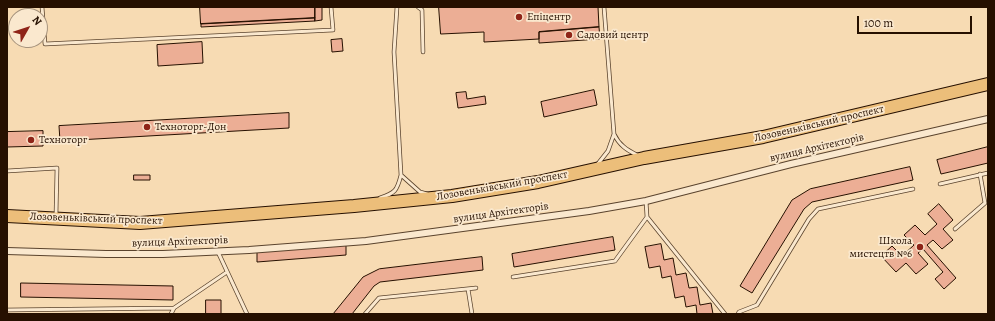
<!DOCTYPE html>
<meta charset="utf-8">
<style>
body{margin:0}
#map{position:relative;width:995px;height:321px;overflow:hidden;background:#f7dbb3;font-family:Alegreya,serif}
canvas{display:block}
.frame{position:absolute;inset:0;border:8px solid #261000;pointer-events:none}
.north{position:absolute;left:8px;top:8px;width:40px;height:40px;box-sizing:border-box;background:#fae8ce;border:1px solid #a5927c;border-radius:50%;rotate:51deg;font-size:11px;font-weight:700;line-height:16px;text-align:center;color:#261000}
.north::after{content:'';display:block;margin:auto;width:14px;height:18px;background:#8f2418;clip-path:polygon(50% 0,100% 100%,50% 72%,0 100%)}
.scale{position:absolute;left:857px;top:16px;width:115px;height:18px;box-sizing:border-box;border:2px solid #261000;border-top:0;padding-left:5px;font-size:12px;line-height:14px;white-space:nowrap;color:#261000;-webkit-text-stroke:3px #fae8ce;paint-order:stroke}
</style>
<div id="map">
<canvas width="995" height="321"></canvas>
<div class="frame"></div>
<div class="north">N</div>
<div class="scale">100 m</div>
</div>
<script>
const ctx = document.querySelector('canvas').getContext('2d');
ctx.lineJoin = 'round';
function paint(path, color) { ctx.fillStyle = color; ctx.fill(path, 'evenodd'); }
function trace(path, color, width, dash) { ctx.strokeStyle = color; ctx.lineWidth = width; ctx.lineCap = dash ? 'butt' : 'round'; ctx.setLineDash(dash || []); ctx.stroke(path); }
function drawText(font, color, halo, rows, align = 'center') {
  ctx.font = font + ' Alegreya,serif'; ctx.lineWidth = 3.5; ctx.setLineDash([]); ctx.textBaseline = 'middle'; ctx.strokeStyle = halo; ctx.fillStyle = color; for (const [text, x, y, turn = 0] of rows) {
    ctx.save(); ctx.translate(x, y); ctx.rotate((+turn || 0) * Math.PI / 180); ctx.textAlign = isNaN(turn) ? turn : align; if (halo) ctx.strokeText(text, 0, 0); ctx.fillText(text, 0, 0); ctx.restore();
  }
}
const building = new Path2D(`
 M200,7H315V18L201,24Z
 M315,7H322V20L315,21Z
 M439,7H598L599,27L539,32V39L484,42V32L441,34Z
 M315,18V21L201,27V24Z
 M599,27L600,39L539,43V32Z
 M342,39L343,51L332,52L331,40Z
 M202,42L203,63L158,66L157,45Z
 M594,90L597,105L544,117L541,102Z
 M466,92L467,99L485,96L486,104L458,108L456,93Z
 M289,113V128L60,141L59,126Z
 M43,131V146L7,147V132Z
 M988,147V163L941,174L937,160Z
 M910,167L913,180L812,202L804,209L752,293L740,286L792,200L810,189Z
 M134,175H150V180H134Z
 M939,204L953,220L943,229L953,240L942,249L933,240L927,245L956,278L944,289L935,279L943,272L923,249L918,253L928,264L916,274L906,263L896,272L881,256L892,246L902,256L914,245L904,235L915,225L925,235L937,224L928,214Z
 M613,237L615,250L514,267L512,254Z
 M661,244L664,260L673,258L676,275L686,273L689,288L697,287L700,305L711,303L713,314H697L696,305L686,307L684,296L675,298L671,276L662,278L660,266L649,268L645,247Z
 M346,245V255L257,262V251Z
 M482,257L483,270L380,282L374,286L352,314H333L363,277L379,269Z
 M21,283L173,286V300L21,297Z
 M206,300H221V314H206Z`);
paint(building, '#ecae95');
trace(building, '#261000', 1);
const lane = new Path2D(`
 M42,7L45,44L333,30L331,7
 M397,7L394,52L401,175
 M418,7L422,10L423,52
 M614,134C619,145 627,150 637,155
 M597,165L608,151L614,134L604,7
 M7,171L57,168L56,215
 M940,184L988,173
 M380,198C395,193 397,191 401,175L420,192L427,194
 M647,217L725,314
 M955,229L985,203L980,174
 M218,252L247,314
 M513,277L615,261L647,217L646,201
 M468,289L472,314
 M7,310L174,308L227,272
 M171,314L174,308
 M365,314L379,298L476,288
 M738,314L739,312L757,305L809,219L818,209L913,189`);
const street = new Path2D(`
 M7,251L106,254H163L249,250L366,241L589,211L646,201L791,164L988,119`);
const highway = new Path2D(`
 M7,216L140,223L354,206L452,196L538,182L644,158L763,137L988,84`);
trace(lane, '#5a432d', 4.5);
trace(street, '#5a432d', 8);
trace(highway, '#261000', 14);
trace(lane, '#fae8ce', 3);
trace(street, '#fae8ce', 6);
trace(highway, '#ecbe7a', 12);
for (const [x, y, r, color] of [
 [519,17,4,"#8f2418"],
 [569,35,4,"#8f2418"],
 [147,127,4,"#8f2418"],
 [31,140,4,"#8f2418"],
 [920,247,4,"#8f2418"]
]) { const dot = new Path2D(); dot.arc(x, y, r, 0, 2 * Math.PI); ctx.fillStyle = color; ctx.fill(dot); trace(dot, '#fae8ce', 1.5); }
drawText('11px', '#261000', '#fae8ce', [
 ["Епіцентр",527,17],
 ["Садовий центр",577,35],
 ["Техноторг-Дон",155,127],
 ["Техноторг",39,140],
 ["Школа",912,241,"right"],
 ["мистецтв №6",912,254,"right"]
], 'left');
drawText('11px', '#261000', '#fae8ce', [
 ["Лозовеньківський проспект",819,124,-13],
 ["вулиця Архітекторів",817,148,-13],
 ["Лозовеньківський проспект",502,186,-10],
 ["вулиця Архітекторів",501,213,-8],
 ["Лозовеньківський проспект",96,219,2],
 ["вулиця Архітекторів",180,242,-2]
]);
</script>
